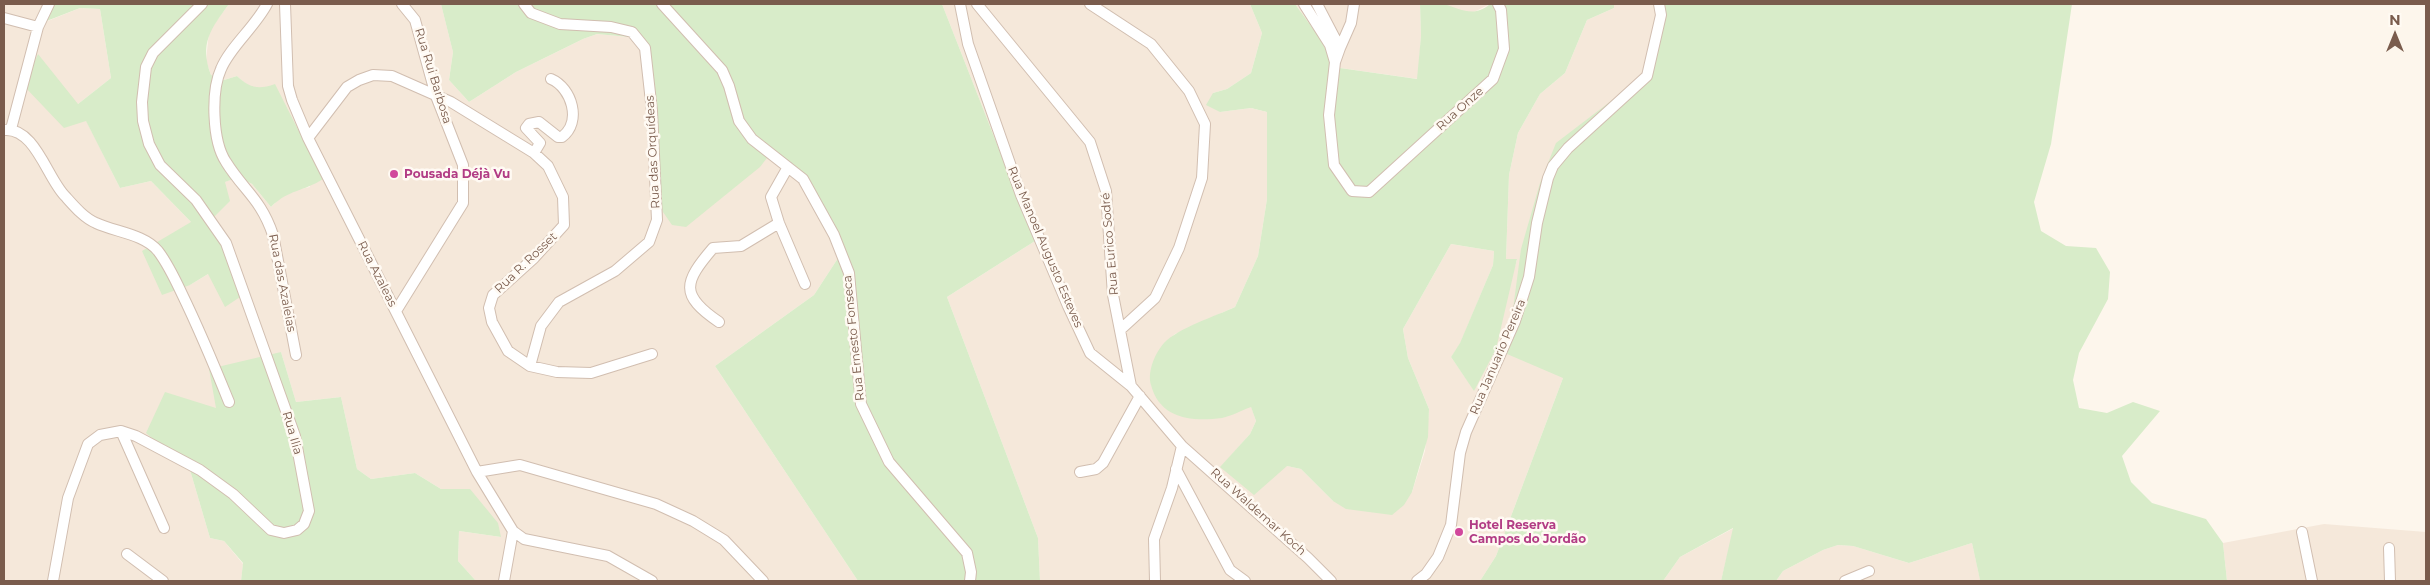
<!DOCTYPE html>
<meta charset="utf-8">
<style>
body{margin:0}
#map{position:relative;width:2430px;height:585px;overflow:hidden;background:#fdf6ec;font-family:Montserrat,sans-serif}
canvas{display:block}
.frame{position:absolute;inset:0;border:5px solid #7a5c4d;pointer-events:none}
.north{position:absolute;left:2370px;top:10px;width:50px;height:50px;-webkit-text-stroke:4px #fffaf3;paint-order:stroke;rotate:0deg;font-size:14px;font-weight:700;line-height:20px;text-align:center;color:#7a5c4d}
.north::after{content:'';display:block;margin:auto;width:18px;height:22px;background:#7a5c4d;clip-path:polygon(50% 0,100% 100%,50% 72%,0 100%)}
</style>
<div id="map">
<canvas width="2430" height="585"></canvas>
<div class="frame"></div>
<div class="north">N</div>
</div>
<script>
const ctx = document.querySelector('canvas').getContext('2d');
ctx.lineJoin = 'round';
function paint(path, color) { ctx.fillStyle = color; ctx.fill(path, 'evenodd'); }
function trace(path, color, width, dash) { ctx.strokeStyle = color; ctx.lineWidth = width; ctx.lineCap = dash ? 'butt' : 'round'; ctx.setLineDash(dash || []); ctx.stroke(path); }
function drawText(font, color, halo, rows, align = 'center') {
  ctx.font = font + ' Montserrat,sans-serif'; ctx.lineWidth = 5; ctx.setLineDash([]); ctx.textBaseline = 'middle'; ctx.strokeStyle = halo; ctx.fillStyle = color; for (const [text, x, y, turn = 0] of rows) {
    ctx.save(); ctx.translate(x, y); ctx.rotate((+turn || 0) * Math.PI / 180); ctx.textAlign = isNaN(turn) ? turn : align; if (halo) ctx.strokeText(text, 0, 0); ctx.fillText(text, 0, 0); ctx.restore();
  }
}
paint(new Path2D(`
 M4,4H53L45,22L80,8L100,9L111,78L78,104L120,188L151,181L192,223L190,285L208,274L212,219L224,182L239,177L252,184L271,207L281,197L295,190L310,187L262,89L248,86L237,76L224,80L211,75L206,61L209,31L229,4H441L453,52L449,80L469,102L516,72L583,39L597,34L640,38L770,154L803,172L834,223L842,252L814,295L715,366L858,581H476L458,561L459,531L501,537L441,489L415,473L371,479L357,469L341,397L296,402L281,352L217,408L190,470L210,538L224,541L243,564L241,581H4Z
 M942,4H1250L1262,33L1251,73L1227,89L1213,93L1220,112L1251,108L1267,112V199L1258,256L1235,307L1175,334L1164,344L1224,417L1251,406L1256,421L1250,434L1221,467L1287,466L1301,469L1333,501L1412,492L1425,451L1429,409L1408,358L1403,329L1451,244L1494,251L1493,265L1460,344L1451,357L1474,390L1517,260L1506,259L1509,175L1518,133L1540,94L1565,73L1587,20L1614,8V4H1664L1563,378L1496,556L1480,581H1040L1038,538L947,297L1035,241Z
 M1295,4H1420L1421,36L1418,79L1333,67L1322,41Z
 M1443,4H1490L1472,13L1457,10Z
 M2324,524L2426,532V581H2227L2223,543Z
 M1734,528L1721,581H1663L1680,557Z
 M1972,543L1980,579L1987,581H1776L1783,571L1823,550L1838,545L1853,546L1909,563Z`), '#f5e8da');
paint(new Path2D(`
 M53,4H229C211,29 199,43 211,75L224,80L237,76C250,88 258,90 275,84L323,179C303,192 289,189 271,207L252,184L239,177L225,182L230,201L212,219L240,297L225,307L208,274L190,285L162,295L142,251L191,222L151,181L120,188L86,121L64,128L24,86L38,54L78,104L111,78L100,9L80,8L44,22Z
 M441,4H942L1035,241L947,297L1038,538L1040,581H858L715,366L814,295L842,252L834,223L803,172L770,154L760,167L686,227L672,225L663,212L659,198L640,38L597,34L583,39L516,72L469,102L449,80L453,52Z
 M1250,4H1295L1322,41L1333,67L1417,79L1421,36L1420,4C1427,4 1437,2 1444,4C1461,9 1474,18 1490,4H1614V8L1587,20L1565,73L1540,94L1518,133L1509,175L1506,259H1517L1496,349L1474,391L1451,357L1460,343L1493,265L1494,251L1451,244L1403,329L1408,358L1429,409L1428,437L1412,492L1404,505L1392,515L1346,509L1333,501L1301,469L1287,466L1254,495L1220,467L1250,434L1256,421L1251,407C1242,410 1232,416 1222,418C1192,422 1160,419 1151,385C1147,372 1155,353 1164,343C1178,328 1216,316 1235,307L1258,256L1267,199V112L1251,108L1220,112L1206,105L1213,93L1227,89L1251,73L1262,33Z
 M1664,4H2072L2051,144L2034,202L2041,231L2066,246L2096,248L2110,272L2108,299L2079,353L2073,380L2079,408L2107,413L2133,402L2160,411L2122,456L2131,482L2152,503L2206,519L2223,543L2227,581H1987L1980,580L1972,543L1909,563L1853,546L1838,545L1823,550L1783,571L1776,581H1721L1733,528L1680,557L1663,581H1480L1496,556L1563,378L1507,354L1521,249L1540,183L1556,143L1645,75Z
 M281,352L296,402L341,397L357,469L371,479L415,473L441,489H470L498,523L501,537L459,531L458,561L476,581H241L243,563L224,541L210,538L190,470L146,433L165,392L216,408L209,369Z`), '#d8ecc9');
const minor = new Path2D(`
 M267,4C255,27 230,47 221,69C211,91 212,141 226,162C244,191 261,199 273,235L296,355
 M285,4L288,86L292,100L308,138L477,472L513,531L524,539L608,556L652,581
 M524,4L531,13L560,24L611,27L632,32L645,48L652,111L657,220L649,242L615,271L559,302L541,326L530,366
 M662,4L722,70L729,86L739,121L752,139L803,179L834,235L849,273L861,404L889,462L967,553L971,572L970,581
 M960,4L968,44L1021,195L1068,306L1090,353L1131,386
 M977,4L1090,142L1106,191L1113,295L1131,386L1182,446L1308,558L1331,581
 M1090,4L1151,44L1189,91L1205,124L1202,178L1179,248L1155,298L1120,330
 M1304,4L1330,45L1335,62
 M1317,4L1340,48L1335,62L1329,115L1334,165L1352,191L1369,192L1493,79L1504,49L1501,10L1498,4
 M4,18L38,27
 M1340,48L1351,23L1354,4
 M11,129L38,27L49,4
 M4,130C35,127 47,178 65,196C74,206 84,218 96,223C115,232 144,234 158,251C168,264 175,279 182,294C199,329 214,365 229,402
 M308,138L347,87L359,80L373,75L392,76L451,102L534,153L548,166L563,197L564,225L534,258L493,295L489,308L492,322L508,351L530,366L557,372L591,373L652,354
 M534,153L540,143L526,128L529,124L539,122L558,137H562C582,122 572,88 551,79
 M788,167L771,197L779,223L805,284
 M396,311L463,203V165L436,96L415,20L402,4
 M719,322C679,295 684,282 713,248L741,246L779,223
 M121,431L164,528
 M1176,469L1230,570L1245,581
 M477,472L520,465L656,504L693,521L724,540L763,581
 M1080,472L1096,469L1103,463L1140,396
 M2302,532L2312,581
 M2389,548L2390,581
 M127,554L163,581
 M53,581L68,498L88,444L100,435L121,431L136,436L200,470L233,494L271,530L284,533L297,530L304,524L309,511L295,436L226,243L196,200L160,165L149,144L143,121L142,102L146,67L153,53L202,4
 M504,581L513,531
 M1155,581L1154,539L1172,488L1182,446
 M1417,581L1426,574L1438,557L1451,525L1460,453L1466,432L1515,321L1529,277L1537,223L1548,178L1553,166L1568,148L1647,76L1661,15L1659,4
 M1845,581L1869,571`);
trace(minor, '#d1beb0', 12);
trace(minor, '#fff', 10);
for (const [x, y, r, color] of [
 [394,174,5,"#d1479c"],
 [1459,532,5,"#d1479c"]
]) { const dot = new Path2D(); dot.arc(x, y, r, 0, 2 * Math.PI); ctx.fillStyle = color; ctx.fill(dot); trace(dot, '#fffaf3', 2); }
drawText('12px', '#7a5c4d', '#fffaf3', [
 ["Rua Rui Barbosa",433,76,73],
 ["Rua Onze",1460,109,-42],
 ["Rua das Orquídeas",653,152,-93],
 ["Rua Eurico Sodré",1110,244,-95],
 ["Rua Manoel Augusto Esteves",1045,247,67],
 ["Rua R. Rosset",526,263,-44],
 ["Rua Azaleas",377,274,63],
 ["Rua das Azaleias",282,283,79],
 ["Rua Ernesto Fonseca",854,338,-96],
 ["Rua Januario Pereira",1498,357,-67],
 ["Rua Ilia",292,433,74],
 ["Rua Waldemar Koch",1258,512,42]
]);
drawText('bold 12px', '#b23c85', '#fffaf3', [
 ["Pousada Déjà Vu",404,174],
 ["Hotel Reserva",1469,525],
 ["Campos do Jordão",1469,539]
], 'left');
</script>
